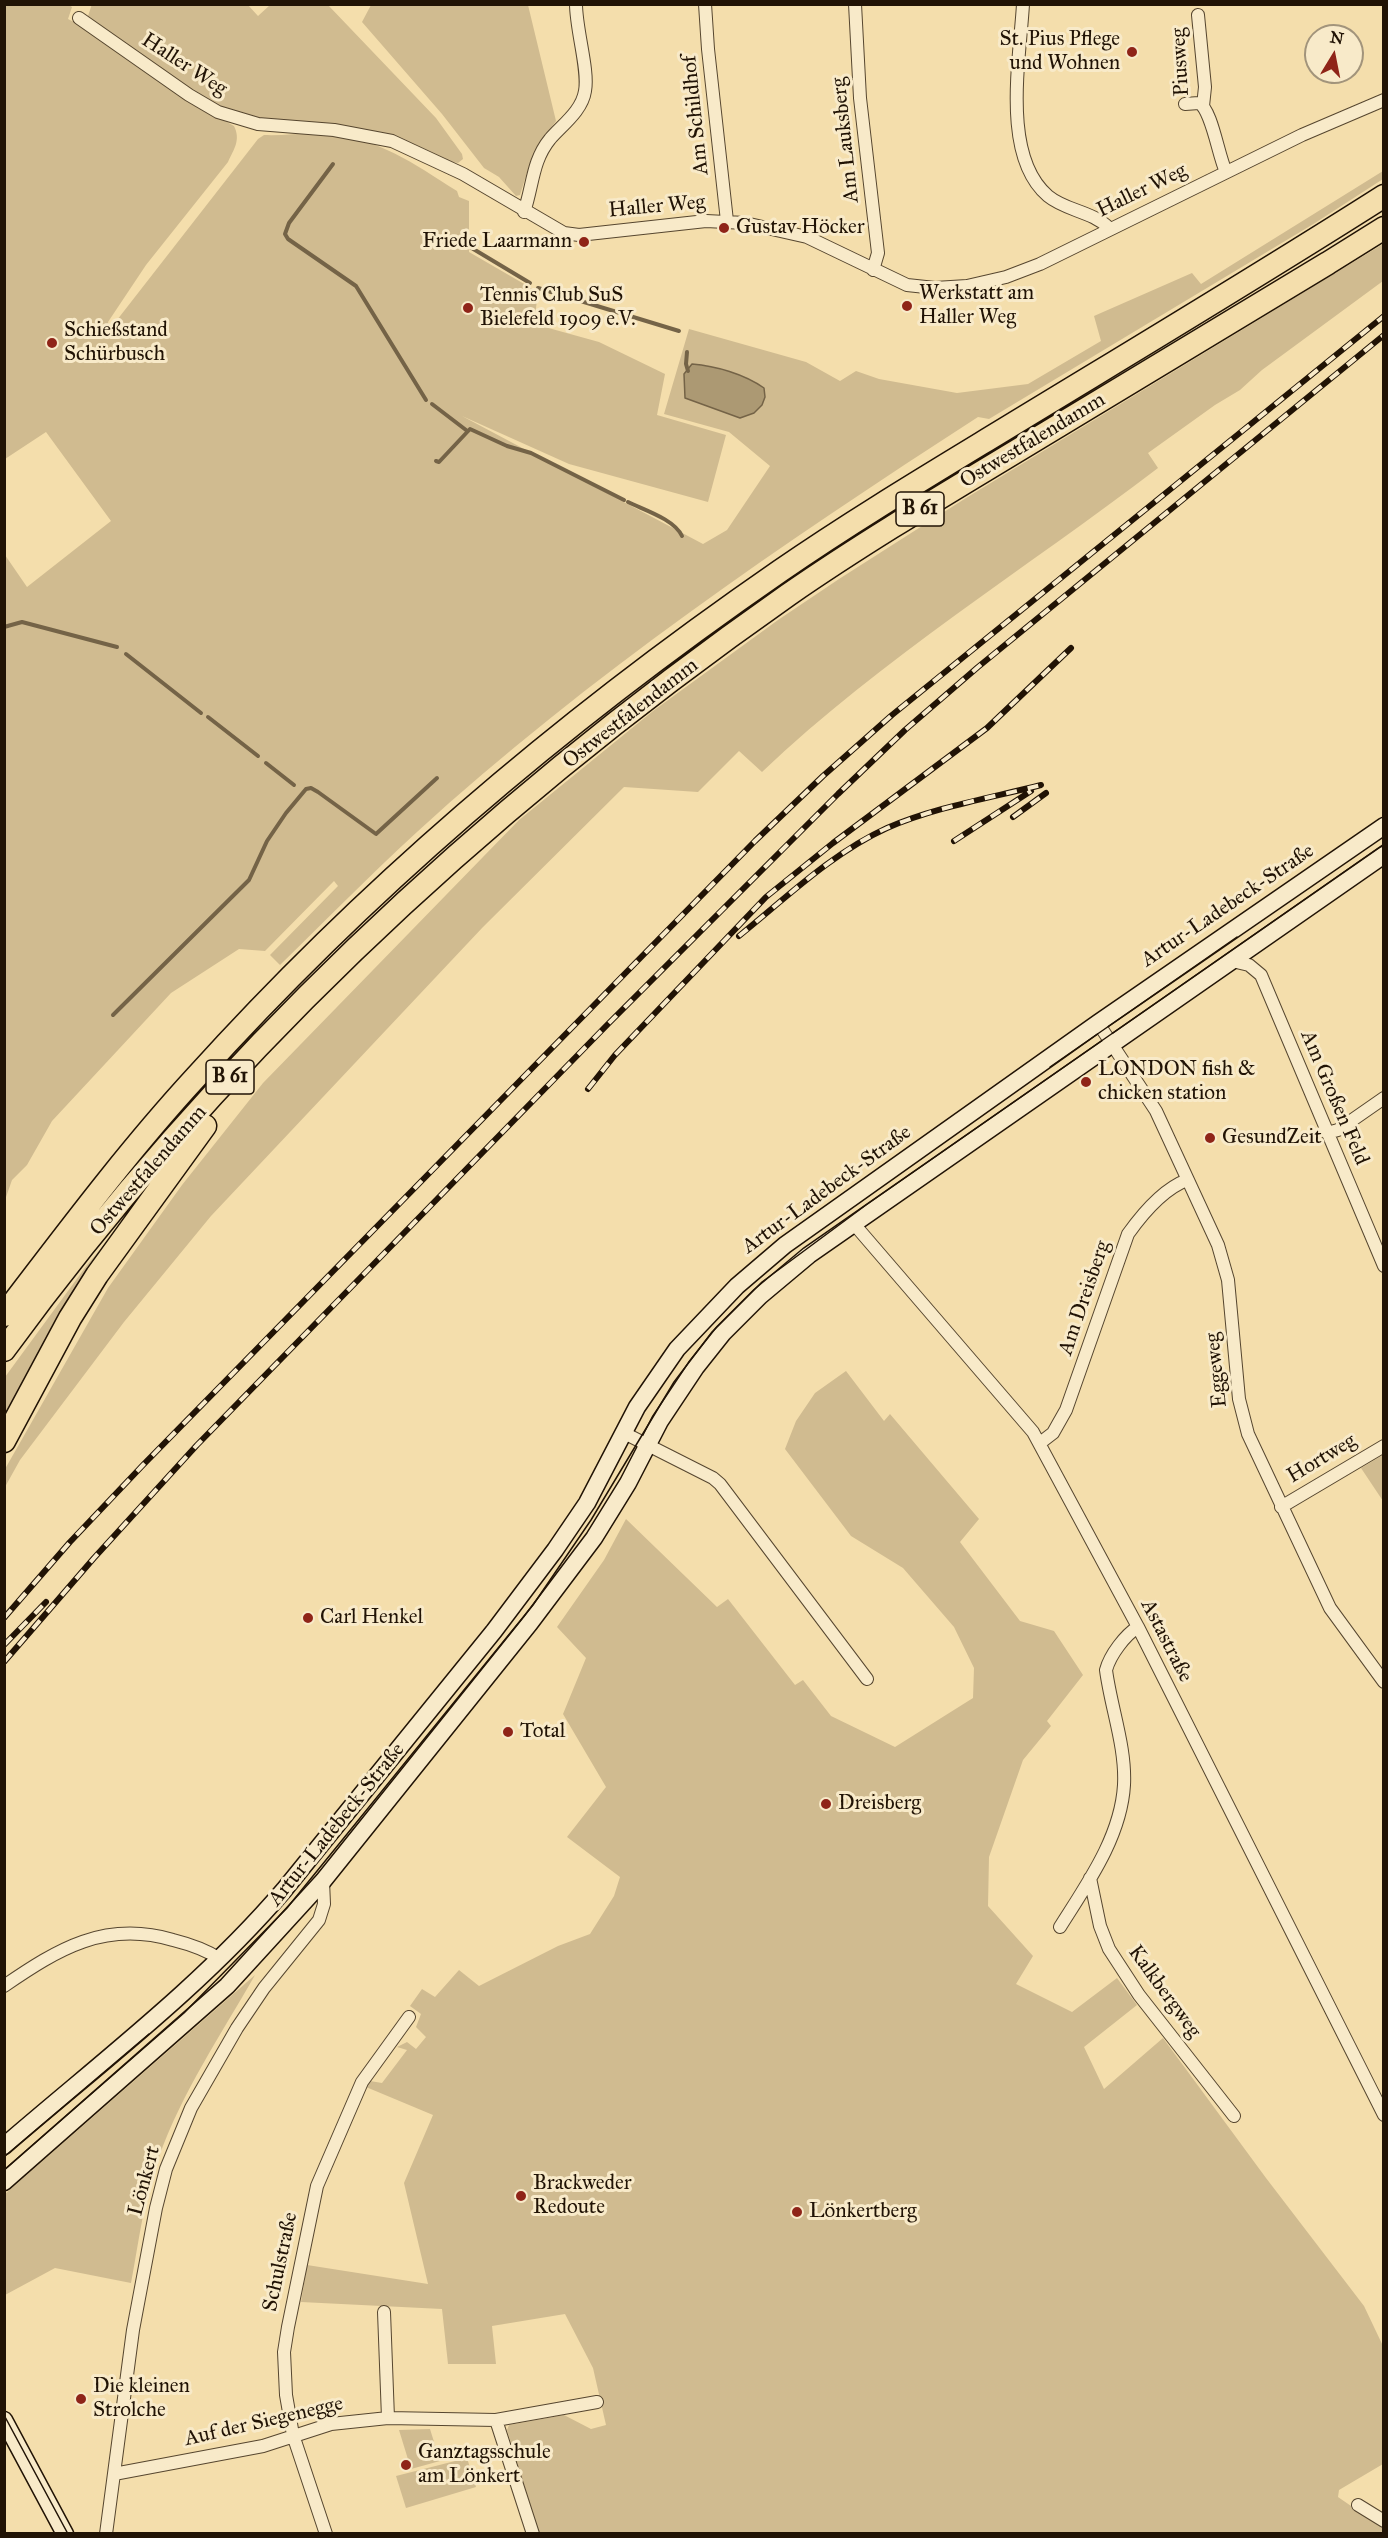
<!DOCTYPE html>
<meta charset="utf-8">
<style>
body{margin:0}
#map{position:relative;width:1388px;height:2538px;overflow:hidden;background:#f4deac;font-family:"IM FELL Great Primer",serif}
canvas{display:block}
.frame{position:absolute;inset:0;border:6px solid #211305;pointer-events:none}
.north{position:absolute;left:1304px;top:24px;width:60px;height:60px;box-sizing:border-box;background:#f8eac9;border:2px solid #a2947b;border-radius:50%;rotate:10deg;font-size:16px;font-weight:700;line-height:24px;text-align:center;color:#211305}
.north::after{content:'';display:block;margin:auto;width:21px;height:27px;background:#8f2418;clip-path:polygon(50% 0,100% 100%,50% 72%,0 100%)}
</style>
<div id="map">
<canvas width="1388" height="2538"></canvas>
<div class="frame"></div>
<div class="north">N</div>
</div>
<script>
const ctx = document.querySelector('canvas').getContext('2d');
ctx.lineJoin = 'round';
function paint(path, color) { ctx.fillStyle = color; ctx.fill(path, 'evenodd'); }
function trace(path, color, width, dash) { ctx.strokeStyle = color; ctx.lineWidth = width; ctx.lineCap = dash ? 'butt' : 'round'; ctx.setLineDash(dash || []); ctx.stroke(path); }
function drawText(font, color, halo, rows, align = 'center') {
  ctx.font = font + ' "IM FELL Great Primer",serif'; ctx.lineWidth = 6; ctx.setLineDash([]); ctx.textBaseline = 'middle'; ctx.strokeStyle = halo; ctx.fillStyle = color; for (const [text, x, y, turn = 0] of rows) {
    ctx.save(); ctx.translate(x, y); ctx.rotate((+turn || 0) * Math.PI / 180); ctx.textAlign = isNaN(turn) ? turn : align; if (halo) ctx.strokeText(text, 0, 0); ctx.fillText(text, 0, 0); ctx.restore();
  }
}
paint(new Path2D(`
 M67,4L72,7L68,19L80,25L182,96L234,126C241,140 234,149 228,162L146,265L108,322L110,329L258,139L264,135C285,136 305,132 325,134C381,139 411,162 457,191L459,197L469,201V252L538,292L534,324L599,342L665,374L657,415L726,435L708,502L569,464L462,416L703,544L727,530L770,466L729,432L664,414L689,329L806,362L840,381L856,371L879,379L957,393L1028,384L1101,341L1094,316L1192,273L1201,284L1383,171V179L1315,223L989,419L978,417C783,543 589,675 417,832C370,875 325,921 280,965L270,955L338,886L334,881L265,951L239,949L171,993L52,1121L27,1165L12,1180L5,1200V555L27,587L111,521L46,432L5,459V5Z
 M92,4L248,5L258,16L270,5H328L436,118L462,154L463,159L458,163L452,162C424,148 394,133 362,129C328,124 292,125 258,119C200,107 136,50 88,16Z
 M371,5H528L556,121L533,153L520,195L516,196L499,177L484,168L442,114L362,22Z
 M1383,244V281L1262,370L1240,390L1215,405L1148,453L1158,468C1026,569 883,657 762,772L739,751L698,792L624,787L483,927L211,1216L124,1322L20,1460L5,1487V1469L108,1288L182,1185L263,1083L519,820L653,711L778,620L839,579L966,498Z
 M129,1215L5,1432V1377L87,1265Z
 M846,1371L884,1421L890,1414L979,1519L960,1542L1020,1621L1054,1631L1083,1675L1047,1721L1051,1726L1023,1760L989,1857L988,1906L1033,1956L1016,1984L1072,2012L1117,1978L1137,2005L1084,2047L1104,2089L1163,2038L1266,2178L1364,2306L1383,2346V2464L1339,2490L1338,2497L1383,2528V2533H539L507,2430L509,2425L564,2415L591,2429L606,2425L593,2368L565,2314L492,2326L496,2364H448L442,2309L301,2302L307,2265L428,2284L404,2183L433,2115L366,2087L370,2081L382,2083L407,2050L397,2047L407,2042L416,2049L426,2037L416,2027L421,2014L410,2006L422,1989L435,1997L459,1970L479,1986L558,1946L590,1934L614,1896L620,1877L567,1837L606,1787L563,1714L586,1658L557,1627L604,1560L626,1519L717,1607L728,1599L795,1685L803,1680L831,1716L895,1747L973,1698L974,1668L954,1627L903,1568L851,1536L785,1449L796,1421L815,1393Z
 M1383,1455V1501L1361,1468Z
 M255,1975C222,2033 181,2094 159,2157C144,2197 139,2241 131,2283L55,2268L5,2295V2194Z
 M430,2429L440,2461L411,2469L399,2430Z
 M467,2458L476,2487L406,2508L396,2476Z`), '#d0bb90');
const water = new Path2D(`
 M692,364C716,366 744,374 764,388L765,397L762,405L754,413L740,418L685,398L684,374Z`);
paint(water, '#ac9973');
trace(water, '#746347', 1.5);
trace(new Path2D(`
 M333,164L289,223L285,234L288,239L356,286L426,400
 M470,247L530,283
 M538,288L679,331
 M687,352L686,364L688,371
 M432,404L466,430
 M436,461L439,462L470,429L507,446L531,453L624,500
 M628,502C644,510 674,519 682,536
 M4,627L22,622L117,647
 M126,654L201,713
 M208,717L258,756
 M266,763L294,785
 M113,1015L249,880L267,841L286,813L306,789L311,788L318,792L376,834L437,778`), '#746347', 4);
const street = new Path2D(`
 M705,4L708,49L727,221
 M855,4L860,98L878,253L873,270
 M1023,4C1020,59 1001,156 1048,196C1066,211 1092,211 1109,228
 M1198,15L1205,87L1203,106
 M79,18L189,95L218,112L258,124L334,130L392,141L463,174L564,233L579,235L706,221L745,223L807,237L907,285L935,288L967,286L1006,277L1040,264L1302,135L1384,100
 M1185,104L1199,103C1212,110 1218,155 1226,172
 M524,212C533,186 532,161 550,139C562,125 582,111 585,91C589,70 576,30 576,4
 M1232,961L1249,965L1261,975L1384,1266
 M1098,1023L1156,1111L1218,1245L1228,1280L1239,1399L1248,1434L1330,1608L1384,1682
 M1327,1133L1338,1130L1384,1098
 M854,1224L1033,1432L1138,1627L1384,2115
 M624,1433L713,1478L720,1484L867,1679
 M1040,1443L1053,1433L1066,1410L1128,1234C1143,1213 1163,1189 1187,1180
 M1281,1507L1384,1446
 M1090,1878L1100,1926L1109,1949L1139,1995L1234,2116
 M1060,1927C1087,1884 1121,1837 1124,1785C1126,1747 1111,1708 1106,1670C1110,1655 1125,1635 1138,1627
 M4,1986C58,1949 105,1920 173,1940C189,1944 205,1949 220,1959
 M384,2312L388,2418
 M496,2420L533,2534
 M114,2474L263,2446L331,2424L388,2418L496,2420L597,2402
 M1358,2505L1384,2521
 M106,2534L133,2330L156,2208L166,2169L191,2108L237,2028L264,1988L319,1920L324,1904L323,1881
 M326,2534L293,2435L286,2395L284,2352L288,2327L317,2186L362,2082L409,2017`);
const secondary = new Path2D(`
 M4,2146C100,2063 202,1986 284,1890L494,1631L555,1550L587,1503L637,1407L677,1349L737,1286L785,1245L1098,1023L1384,826
 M4,2182L227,1986L323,1881L530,1623L594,1538L628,1483L660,1421L696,1367L723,1333L760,1296L809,1255L1384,855
 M4,2420L65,2534`);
const highway = new Path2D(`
 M4,1315C66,1234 127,1152 196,1077C369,885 567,718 780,571C851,522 926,477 1000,432C1128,354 1257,277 1384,196
 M4,1350C219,1055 490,804 788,595C866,541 949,492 1030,443C1130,383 1229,323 1328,263L1384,228
 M4,1441L70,1318L97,1275L205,1126`);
trace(street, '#56462f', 14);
trace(secondary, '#211305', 19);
trace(highway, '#211305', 25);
trace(street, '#f8eac9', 12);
trace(secondary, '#f8eac9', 16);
trace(highway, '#f4deac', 22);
trace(new Path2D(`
 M1050,1067L1237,937
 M4,2157L149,2034
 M4,2170L184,2013L287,1908L533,1605L591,1520L674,1382L712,1332L762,1282L866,1205L1384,844
 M4,2415L68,2534`), '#211305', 1.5);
const rail = new Path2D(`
 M1013,817L1046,793
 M954,841L1031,791
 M739,936C786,898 832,853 887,828C935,807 990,798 1041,785
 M588,1089L615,1055L766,897L833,843L987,728L1071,648
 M4,1618L70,1542L143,1465L755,841L823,776L892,715L1384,316
 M4,1645L46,1602
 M4,1662L94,1558L197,1445L608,1024L838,794L905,730L978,667L1384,335`);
trace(rail, '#211305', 6);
trace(rail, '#f8eac9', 4, [11]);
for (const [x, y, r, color] of [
 [1132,52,6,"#8f2418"],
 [724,228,6,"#8f2418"],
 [584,242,6,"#8f2418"],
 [907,306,6,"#8f2418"],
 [468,308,6,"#8f2418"],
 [52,343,6,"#8f2418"],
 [1086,1082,6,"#8f2418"],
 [1210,1138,6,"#8f2418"],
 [308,1618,6,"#8f2418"],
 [508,1732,6,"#8f2418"],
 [826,1804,6,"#8f2418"],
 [521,2196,6,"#8f2418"],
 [797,2212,6,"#8f2418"],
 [81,2399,6,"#8f2418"],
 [406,2465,6,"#8f2418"]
]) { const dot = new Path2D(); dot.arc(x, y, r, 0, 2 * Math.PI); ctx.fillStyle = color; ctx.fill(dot); trace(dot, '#f8eac9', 2); }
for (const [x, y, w] of [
 [920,509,48],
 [230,1077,48]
]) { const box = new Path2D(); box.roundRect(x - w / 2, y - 17, w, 34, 4.5); ctx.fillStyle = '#f8eac9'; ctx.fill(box); trace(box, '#211305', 1.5); }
drawText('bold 20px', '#211305', null, [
 ["B 61",920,509],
 ["B 61",230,1077]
]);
drawText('21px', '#211305', '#f8eac9', [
 ["St. Pius Pflege",1120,40,"right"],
 ["und Wohnen",1120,64,"right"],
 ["Gustav Höcker",736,228],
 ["Friede Laarmann",572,242,"right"],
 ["Werkstatt am",919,294],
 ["Haller Weg",919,318],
 ["Tennis Club SuS",480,296],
 ["Bielefeld 1909 e.V.",480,320],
 ["Schießstand",64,331],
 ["Schürbusch",64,355],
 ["LONDON fish &",1098,1070],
 ["chicken station",1098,1094],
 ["GesundZeit",1222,1138],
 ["Carl Henkel",320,1618],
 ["Total",520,1732],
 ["Dreisberg",838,1804],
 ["Brackweder",533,2184],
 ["Redoute",533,2208],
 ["Lönkertberg",809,2212],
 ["Die kleinen",93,2387],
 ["Strolche",93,2411],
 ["Ganztagsschule",418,2453],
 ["am Lönkert",418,2477]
], 'left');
drawText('21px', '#211305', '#f8eac9', [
 ["Piusweg",1181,62,-93],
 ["Haller Weg",184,65,33],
 ["Am Schildhof",696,115,-96],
 ["Am Lauksberg",846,140,-96],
 ["Haller Weg",1142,191,-26],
 ["Haller Weg",657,207,-5],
 ["Ostwestfalendamm",1033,441,-31],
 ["Ostwestfalendamm",631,714,-38],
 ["Artur-Ladebeck-Straße",1228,906,-34],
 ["Am Großen Feld",1334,1098,67],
 ["Ostwestfalendamm",149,1171,-49],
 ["Artur-Ladebeck-Straße",827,1190,-36],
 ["Am Dreisberg",1085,1298,-71],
 ["Eggeweg",1217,1370,-96],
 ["Hortweg",1322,1459,-31],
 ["Astastraße",1166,1641,63],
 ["Artur-Ladebeck-Straße",337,1825,-51],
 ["Kalkbergweg",1164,1992,54],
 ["Lönkert",145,2181,-75],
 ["Schulstraße",281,2262,-78],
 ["Auf der Siegenegge",264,2422,-13]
]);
</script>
